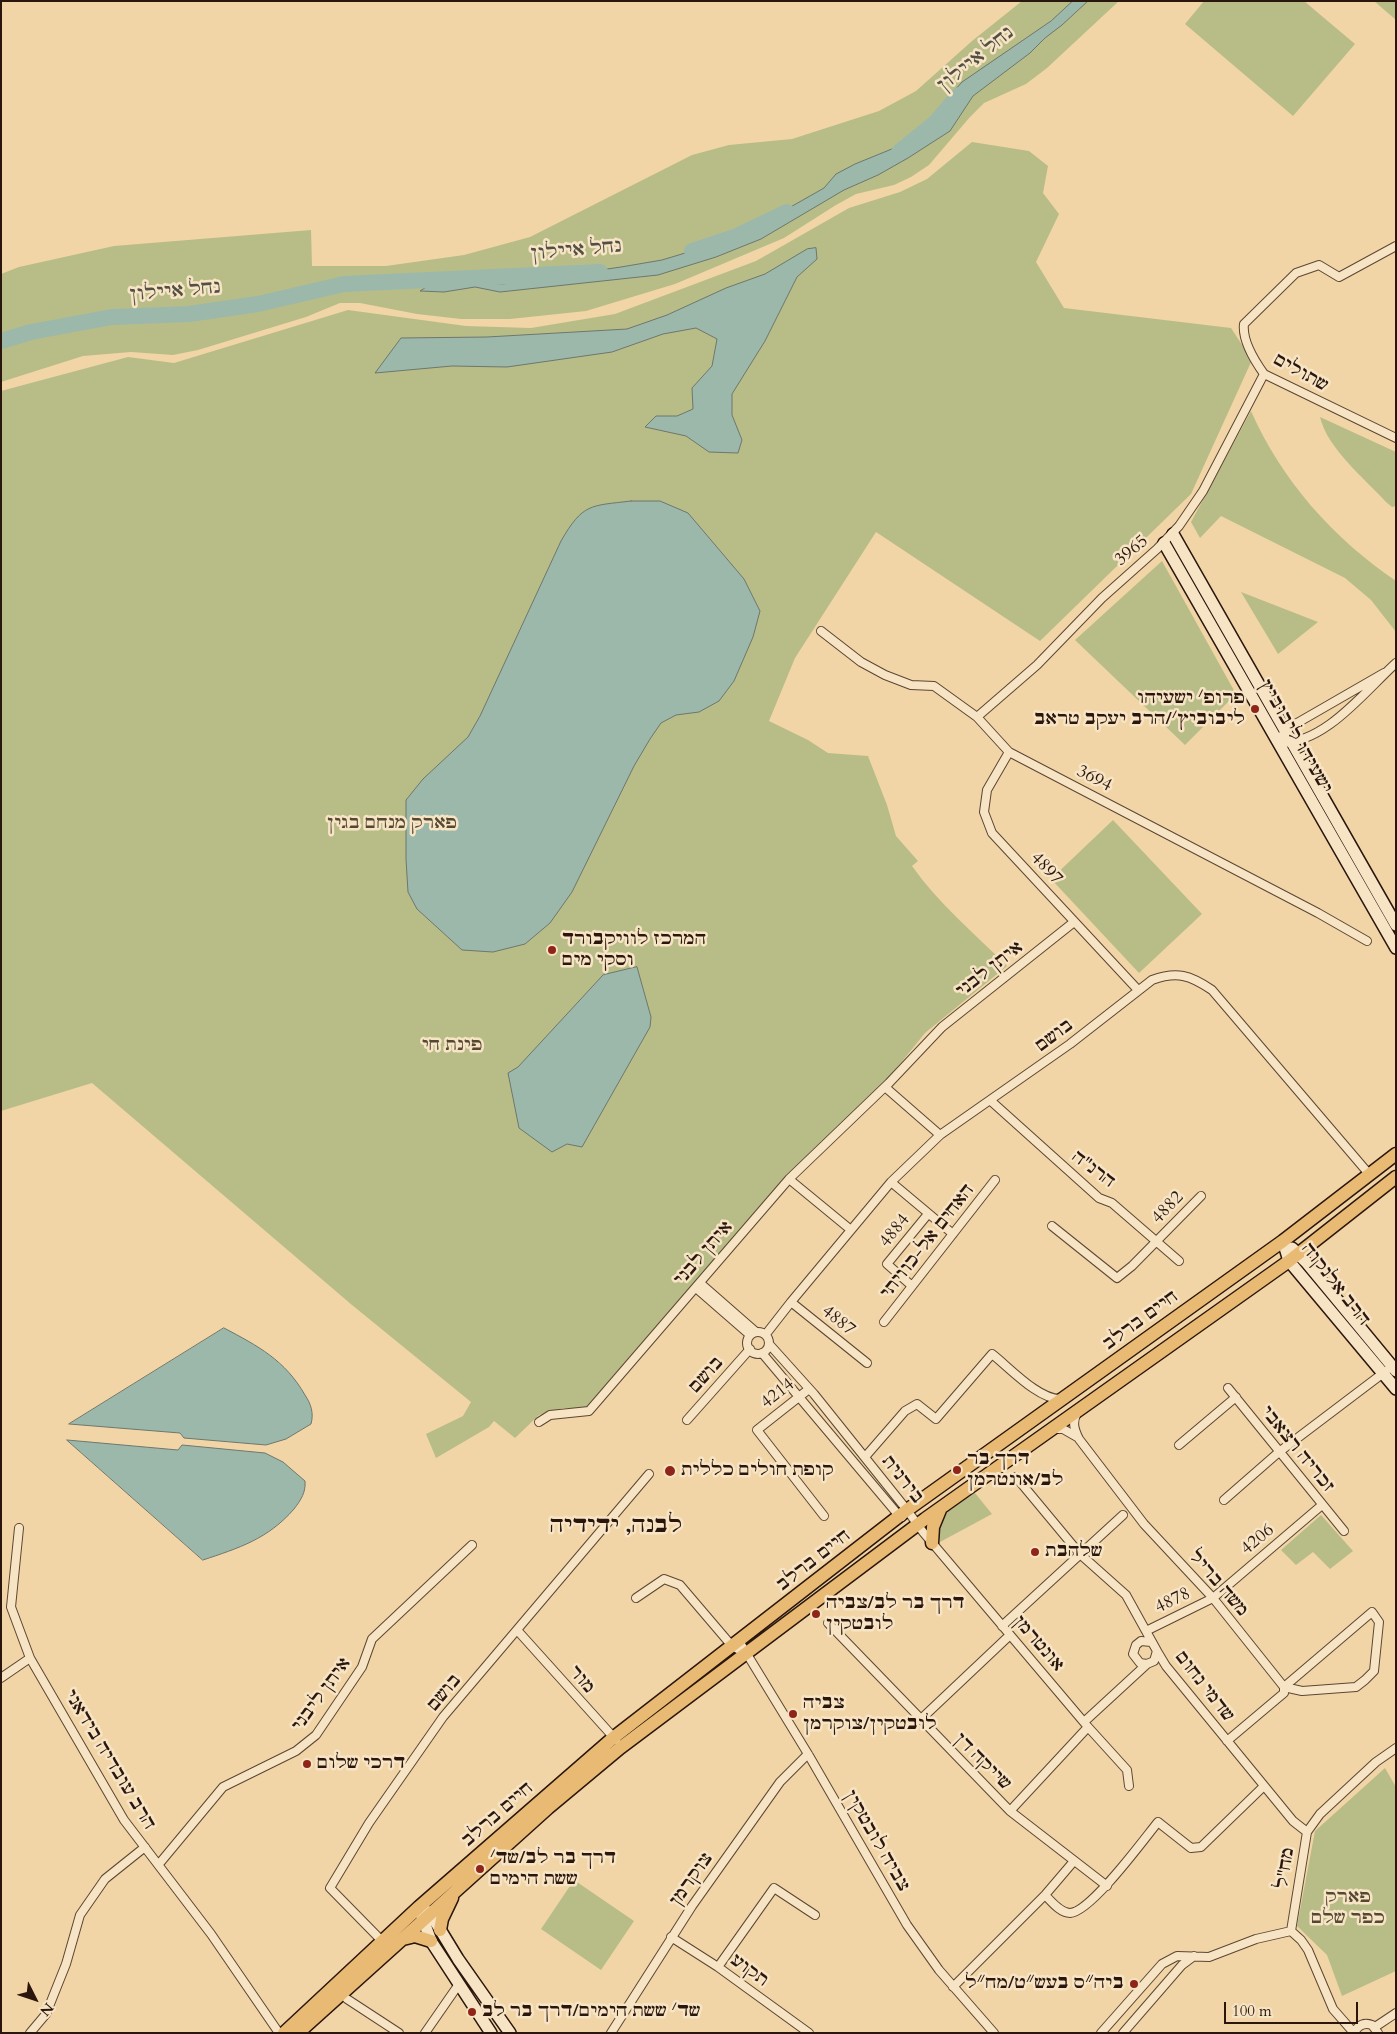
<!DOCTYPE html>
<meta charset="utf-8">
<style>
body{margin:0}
#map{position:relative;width:1397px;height:2034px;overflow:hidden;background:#f1d5a6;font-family:Cardo,serif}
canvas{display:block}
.frame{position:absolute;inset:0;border:2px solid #2b160d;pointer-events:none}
.north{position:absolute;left:10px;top:1974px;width:50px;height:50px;-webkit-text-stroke:4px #f6e4c5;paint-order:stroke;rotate:131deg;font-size:14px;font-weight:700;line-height:20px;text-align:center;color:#2b160d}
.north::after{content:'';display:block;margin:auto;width:18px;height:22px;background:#2b160d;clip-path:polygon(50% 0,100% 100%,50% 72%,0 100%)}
.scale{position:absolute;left:1224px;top:2002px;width:134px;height:22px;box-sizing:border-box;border:2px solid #2b160d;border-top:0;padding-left:6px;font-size:15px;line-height:18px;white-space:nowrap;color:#2b160d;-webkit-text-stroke:4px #f6e4c5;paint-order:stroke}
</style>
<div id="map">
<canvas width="1397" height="2034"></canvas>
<div class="frame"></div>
<div class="north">N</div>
<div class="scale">100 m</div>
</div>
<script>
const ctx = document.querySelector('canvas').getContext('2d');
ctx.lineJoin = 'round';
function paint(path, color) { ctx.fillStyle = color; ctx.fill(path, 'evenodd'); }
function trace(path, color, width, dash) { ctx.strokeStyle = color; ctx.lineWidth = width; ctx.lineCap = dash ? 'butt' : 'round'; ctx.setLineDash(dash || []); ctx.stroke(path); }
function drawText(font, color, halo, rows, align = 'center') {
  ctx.font = font + ' Cardo,"Frank Ruhl Libre",serif'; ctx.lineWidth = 5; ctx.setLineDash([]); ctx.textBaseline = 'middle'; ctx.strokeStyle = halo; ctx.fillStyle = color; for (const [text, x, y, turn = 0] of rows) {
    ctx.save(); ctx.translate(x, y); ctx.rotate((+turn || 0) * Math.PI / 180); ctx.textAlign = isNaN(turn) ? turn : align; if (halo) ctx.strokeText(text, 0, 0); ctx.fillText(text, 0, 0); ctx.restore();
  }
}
paint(new Path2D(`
 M1022,1H1119L1047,68L1026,84L984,103L970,117L929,165L911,177L894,185L856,194L836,205L784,238L675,284L586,311L510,319H461L417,314L360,303H340L306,317L198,350L173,355L131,352L83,356L1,382V274L19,267L114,246L311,230L312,266H386L464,255L530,237L692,155L729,145L792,139L879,111L916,91L972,41Z
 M1204,1H1304L1355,44L1293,116L1185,24Z
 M1374,1H1396V20Z
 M972,142L1029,151L1048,166L1043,193L1059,214L1036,262L1064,308L1231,328L1252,360L1191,494L1040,641L876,532L795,658L769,721L808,740L828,753L868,756L887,805L896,836L918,861L912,866C939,904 975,934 1007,966L925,1033L883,1085L787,1176L587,1408H563L539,1415L515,1438L494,1421L489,1427L436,1458L426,1434L463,1416L471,1402L352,1305L92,1083L1,1111V391L128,357L174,363L348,310L466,326L531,328L615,314L756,261L849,208L900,192L927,179Z
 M1251,411C1282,481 1333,538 1396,581V632L1371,600L1345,578L1221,516L1200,538L1191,522Z
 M1320,417L1396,452V506L1392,507L1386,502C1365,479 1327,448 1320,417Z
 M1162,561L1236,694L1185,745L1075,640Z
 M1241,592L1318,622L1278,654Z
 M1113,820L1202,914L1139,973L1051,879Z
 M975,1493L992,1514L940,1542L937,1531L948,1511Z
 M1321,1515L1353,1551L1330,1569L1313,1552L1296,1565L1281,1550Z
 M1385,1768L1396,1787V1971L1342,1996L1327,1955L1297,1926L1315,1831Z
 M574,1880L634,1921L601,1970L541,1929Z`), '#b8bd88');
const water = new Path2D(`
 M1073,1H1088L1062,25L1045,38L1030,53L973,96L950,131L908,158L878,175L844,190L761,239L716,257L658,275L500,292L475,287L444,292L420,291L434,282L503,284L621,267L662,260L748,234L780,213L824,188L836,174L855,164L904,144L934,129L940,124L953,92L962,82L1051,21Z
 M816,248L817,259L797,277L765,341L732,394V415L742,440L738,453L709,452L686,436L645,427L656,416H677L693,409L692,388L712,366L717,339L696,328L663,334L612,352L507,367L452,366L375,373L401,338L487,337L627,329L667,315L726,288L765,274L807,249Z
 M631,501H660L688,513L744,579L760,611L753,637L734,681L719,701L699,712L676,715L661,723L650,739L634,766L572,892L550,923L525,944L493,952L462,950L417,909L408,892L406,859V800L423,779L468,737L480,716L561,541C583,503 590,506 631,501Z
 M637,967L651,1017L650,1027L582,1147L567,1144L552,1152L519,1128L508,1073L518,1067L603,975Z
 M224,1328C258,1346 285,1360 305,1395C311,1404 314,1413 311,1424L286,1439L266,1445L184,1438L180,1433L69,1424Z
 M67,1440L178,1450L182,1445L265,1453L283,1462L305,1481C306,1492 301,1500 294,1509C268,1539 239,1548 203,1560Z`);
paint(water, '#9bb8ab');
trace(water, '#6e776c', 1);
trace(new Path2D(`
 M899,152L935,123L959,95
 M692,251L737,236L787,212
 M1,341L31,332L112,317L189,314L258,304L344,284L600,272`), '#9bb8ab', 16);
const street = new Path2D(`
 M1396,246L1339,277L1319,265L1296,273L1244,324C1242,340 1254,360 1264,374L1396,438
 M821,631L861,662L885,675L911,685L934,686L977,717L1009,752L1318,913L1367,941
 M1384,673L1285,730L1279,743C1325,744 1364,692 1396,663
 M977,717L1037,665L1102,598L1157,549L1179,526L1203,491L1264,374
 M1009,752L987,790L984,812L992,833L1138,990
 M885,1087L940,1135
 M991,1101L1099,1198L1112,1203L1179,1261
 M789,1179L851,1230
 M891,1182L953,1234
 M1052,1226L1117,1278L1132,1266L1201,1196
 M700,1283L756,1332
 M912,1286L887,1264L928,1214
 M696,1288L750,1335
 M791,1302L867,1363
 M884,1322L995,1180
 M747 1343a11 11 0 1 1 22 0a11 11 0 1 1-22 0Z
 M766,1334L791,1302L891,1182L940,1135L1070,1044L1152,980C1177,971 1190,975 1212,990L1369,1174
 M769,1344L814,1394L907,1510L923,1532L1088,1727L1127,1770L1129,1786
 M762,1353L895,1511L902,1517
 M1228,1388L1344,1531
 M809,1389L757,1430L824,1516
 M1077,1413C1072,1422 1074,1429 1079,1439L1144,1524L1213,1598L1284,1687V1693L1278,1698L1227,1741
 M687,1420L750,1349
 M539,1422L550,1415L589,1411L789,1179L889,1083L942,1027L1074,922
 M1053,1429H1063L1077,1437
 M1179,1445L1236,1397
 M865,1457L905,1411L917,1404L936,1419L992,1354C1010,1368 1038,1399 1060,1399
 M1016,1477L1080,1554L1126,1595L1157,1651L1154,1661L1147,1664L1140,1663L1133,1654L1136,1645L1141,1641L1151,1642
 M1224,1500L1279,1452L1386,1371
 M19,1528L11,1607L30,1658L124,1820L211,1934L279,2033
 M636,1598L664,1579L680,1585L732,1646L747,1654
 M1372,1612L1379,1622L1374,1671L1365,1680L1356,1687L1302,1691L1284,1687Z
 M828,1623L1010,1811L1107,1886
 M1002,1626L1123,1515
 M517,1630L616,1740
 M1146,1631L1213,1598L1322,1505
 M739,1641L808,1754L907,1925L939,1970L994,2033
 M1157,1651L1166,1666L1293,1821L1307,1832
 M1,1678L30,1658
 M920,1720L1010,1635
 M1084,1722L1147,1664
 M1010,1811L1088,1727
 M159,1864L223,1787L296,1751L316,1735L362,1667L372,1639L472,1545
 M1045,1895C1051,1901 1060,1913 1070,1913C1091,1912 1144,1839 1158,1822L1191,1848L1201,1847L1264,1786
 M1291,1931L1301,1940L1308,1950L1333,2009L1354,2033
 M671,1937L718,1967L809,2033
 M382,1941L330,1888L369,1823L443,1717L649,1474
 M718,1967L774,1888L815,1915
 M953,1987L1045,1895L1074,1861
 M347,1999L399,2033
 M1375,2027L1396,2013
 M30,2033L46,2014L66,1964L80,1915L105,1879L145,1847
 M425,2033L459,1984
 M611,2033L692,1906L780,1782L808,1754
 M1101,2033L1162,1964L1177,1956L1209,1957L1256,1939L1291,1931L1307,1832L1320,1814L1376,1762L1396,1748
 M1123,2033L1182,1965L1194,1956
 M1354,2033C1358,2025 1364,2022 1372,2025L1378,2033`);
const secondary = new Path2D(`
 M1173,534L1396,925
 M1164,543L1396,948
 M1283,1241L1289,1261L1396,1389
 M1292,1248L1306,1262L1396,1371
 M423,1909L430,1913L458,1959L510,2033
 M421,1914L431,1941L491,2033`);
const primary = new Path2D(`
 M932,1543L933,1527L940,1510
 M440,1930L442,1919L452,1898
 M403,1939L415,1936L431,1941
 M284,2033L419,1907L613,1738L907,1510L1283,1241L1396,1154
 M298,2033L548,1808L620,1748L925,1519L1289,1261L1396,1177`);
trace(street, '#5c4633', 10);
trace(secondary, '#2b160d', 14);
trace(primary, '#2b160d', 15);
trace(street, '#f6e4c5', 8);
trace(secondary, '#f6e4c5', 11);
trace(primary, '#e8ba73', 12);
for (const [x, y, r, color] of [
 [1255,709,5,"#8f2418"],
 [552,950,5,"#8f2418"],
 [957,1470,5,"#8f2418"],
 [670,1471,6,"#8f2418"],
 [1035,1552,5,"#8f2418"],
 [816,1614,5,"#8f2418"],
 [793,1714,5,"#8f2418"],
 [307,1764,5,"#8f2418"],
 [480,1869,5,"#8f2418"],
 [1134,1984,5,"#8f2418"],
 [472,2012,5,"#8f2418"]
]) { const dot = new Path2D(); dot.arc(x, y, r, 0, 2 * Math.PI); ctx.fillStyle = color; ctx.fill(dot); trace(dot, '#f6e4c5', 2); }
drawText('18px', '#2b160d', '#f6e4c5', [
 ["שתולים",1300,373,29],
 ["3965",1132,551,-40],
 ["ישעיהו ליבוביץ",1295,737,60],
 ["3694",1094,779,27],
 ["4897",1046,869,47],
 ["איתן לבני",990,970,-38],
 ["בושם",1055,1036,-37],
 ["הרנ\"ה",1093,1170,37],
 ["4882",1168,1208,-46],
 ["4884",895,1231,-51],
 ["האחים אל-כוויתי",928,1242,-52],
 ["איתן לבני",704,1254,-49],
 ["הרב אלנקוה",1335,1285,52],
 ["4887",838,1321,39],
 ["חיים ברלב",1141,1321,-36],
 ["בושם",707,1375,-48],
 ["4214",778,1394,-38],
 ["זכריה רצאבי",1297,1450,51],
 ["בירנית",902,1480,52],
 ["4206",1258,1540,-40],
 ["חיים ברלב",814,1561,-38],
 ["משה בריל",1218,1584,49],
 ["4878",1173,1601,-26],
 ["אונטרמן",1038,1644,49],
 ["מור",581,1680,49],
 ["שדמי נחום",1204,1687,52],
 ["בושם",445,1693,-50],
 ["איתן ליבני",322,1695,-54],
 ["הרב עובדיה בידאני",109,1760,59],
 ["שייקה דן",982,1762,45],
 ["חיים ברלב",498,1815,-41],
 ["צביה לובטקין",876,1841,60],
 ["מח\"ל",1286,1868,-81],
 ["צוקרמן",692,1880,-55],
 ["תקוע",749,1971,36]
]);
drawText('bold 18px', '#2b160d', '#f6e4c5', [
 ["פרופ׳ ישעיהו",1245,699,"right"],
 ["ליבוביץ׳/הרב יעקב טראב",1245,720,"right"],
 ["המרכז לוויקבורד",562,940],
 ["וסקי מים",562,961],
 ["דרך בר",967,1460],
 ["לב/אונטרמן",967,1481],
 ["קופת חולים כללית",681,1471],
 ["שלהבת",1045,1552],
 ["דרך בר לב/צביה",826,1604],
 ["לובטקין",826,1625],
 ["צביה",803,1704],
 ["לובטקין/צוקרמן",803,1725],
 ["דרכי שלום",317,1764],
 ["דרך בר לב/שד׳",490,1859],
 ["ששת הימים",490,1880],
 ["ביה״ס בעש״ט/מח״ל",1124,1984,"right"],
 ["שד׳ ששת הימים/דרך בר לב",482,2012]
], 'left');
drawText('italic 18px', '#554832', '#f6e4c5', [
 ["פארק מנחם בגין",392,824],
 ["פינת חי",452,1046],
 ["פארק",1348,1898],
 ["כפר שלם",1348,1919]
]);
drawText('italic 19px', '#524f44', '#f6e4c5', [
 ["נחל איילון",976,60,-39],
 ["נחל איילון",576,251,-5],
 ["נחל איילון",175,292,-5]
]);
drawText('bold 22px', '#2b160d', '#f6e4c5', [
 ["לבנה, ידידיה",616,1527]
]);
</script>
